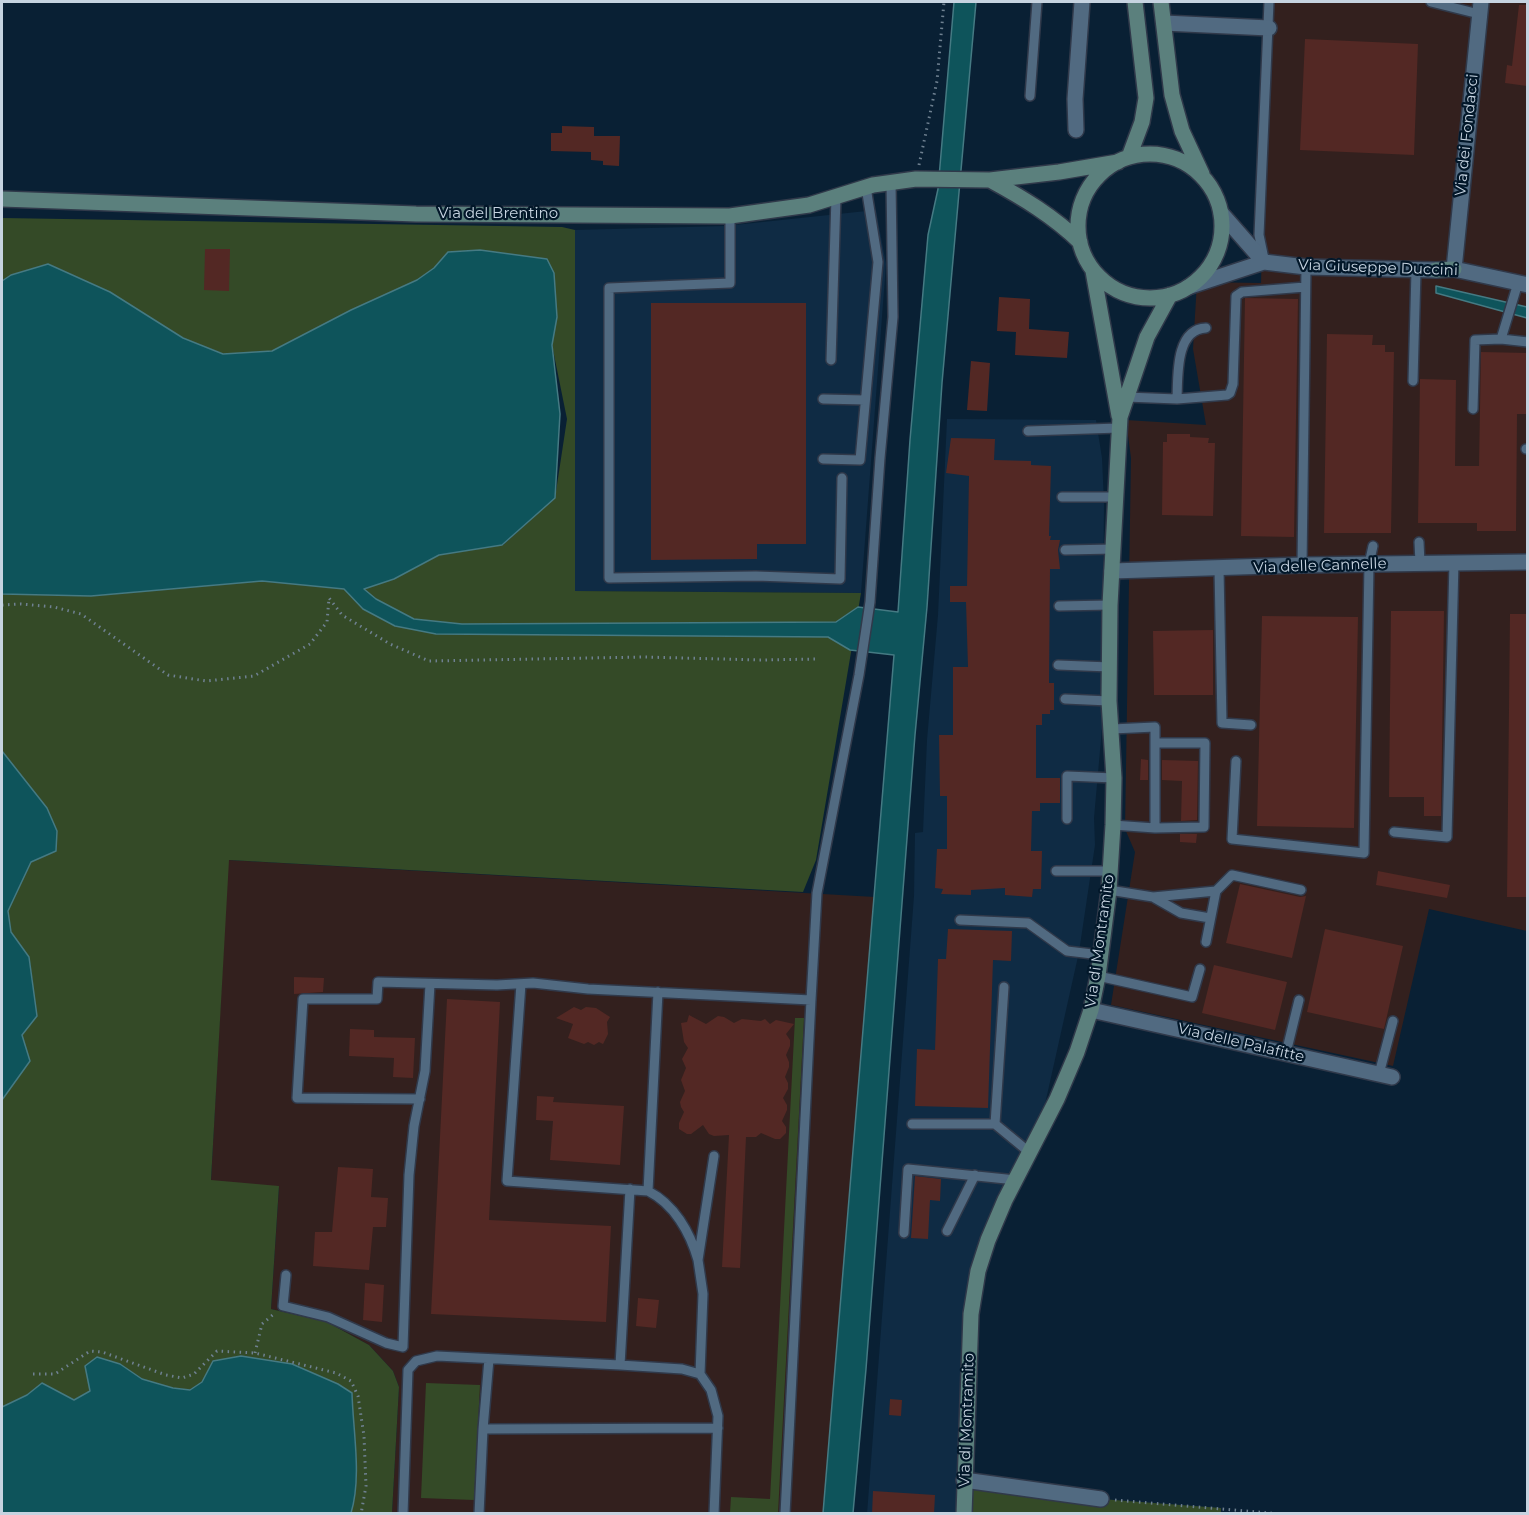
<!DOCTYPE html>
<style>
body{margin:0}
#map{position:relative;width:1529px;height:1515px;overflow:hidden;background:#092034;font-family:Montserrat,sans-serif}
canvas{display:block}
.frame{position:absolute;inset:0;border:3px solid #c6d3e0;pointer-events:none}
</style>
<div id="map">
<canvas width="1529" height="1515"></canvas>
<div class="frame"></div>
</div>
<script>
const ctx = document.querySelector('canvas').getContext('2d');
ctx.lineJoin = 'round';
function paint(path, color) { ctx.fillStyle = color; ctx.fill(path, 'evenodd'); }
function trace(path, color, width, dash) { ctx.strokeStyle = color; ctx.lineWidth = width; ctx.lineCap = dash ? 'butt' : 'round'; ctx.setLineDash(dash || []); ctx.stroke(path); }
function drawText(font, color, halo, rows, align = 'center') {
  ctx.font = font + ' Montserrat,sans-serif'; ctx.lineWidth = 4.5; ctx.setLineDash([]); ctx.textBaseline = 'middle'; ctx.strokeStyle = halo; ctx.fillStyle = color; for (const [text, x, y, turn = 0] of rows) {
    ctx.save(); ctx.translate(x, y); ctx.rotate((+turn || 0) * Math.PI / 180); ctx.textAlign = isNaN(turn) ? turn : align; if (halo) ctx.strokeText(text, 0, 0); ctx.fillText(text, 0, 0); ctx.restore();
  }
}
paint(new Path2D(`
 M876,210L886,264L861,593L575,591V230L725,226Z
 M947,419L1096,420L1102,458L1104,503L1102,728L1094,818L1095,845L1079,952L1039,1131L982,1258L964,1513L867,1514L914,896L915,833L923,832L927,740L938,615Z`), '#0f2b44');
paint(new Path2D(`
 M1269,2H1527V931L1429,909L1393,1066L1111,1005L1135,852L1125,829L1131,458L1126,420L1206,425L1193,349L1197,282L1261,283Z
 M228,860L875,897L823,1513H392L399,1387L393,1371L369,1345L327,1322L271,1309L279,1187L211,1181Z`), '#33201e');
paint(new Path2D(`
 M2,218L562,227L575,230V591L861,593L816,860L803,892L229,860L211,1180L279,1186L271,1309L327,1322L369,1345L393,1371L399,1387L392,1513H351C362,1476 353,1432 352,1393L338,1384L292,1364L202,1382L190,1390L173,1388L142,1379L120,1364L86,1366L90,1391L73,1400L42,1383L27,1395L2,1407V1100L29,1061L22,1035L33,984L29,957L11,932L8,911L31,862L56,851L57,831L47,808L2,751V594L91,596L262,581L358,590L394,579L439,555L503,545L555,498L567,419L552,345L557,317L504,254L480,250L448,252L435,268L417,280L351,310L272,351L224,354L183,338L110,292L48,264L11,275L2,281Z
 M795,1018H804L778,1513H730L731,1497L770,1499Z
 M426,1383L480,1385L474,1500L421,1498Z
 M964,1480L1101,1499L1221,1508V1514H964Z`), '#344a27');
const water = new Path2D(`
 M954,2H976L942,383L927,607L915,735L866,1369L853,1513H823L894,655L850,650L828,637L436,634L395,626L363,609L344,589L262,581L91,596L2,594V281L11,275L48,264L110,292L183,338L223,354L272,351L351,310L417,280L434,268L448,252L480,250L547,259L554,273L557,317L552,345L560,414L555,498L502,545L439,555L394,579L364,589L376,599L414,619L462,624L836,622L858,607L898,612L910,440L928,235L938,189Z
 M1436,286L1527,307V318L1436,293Z
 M2,751L47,808L57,831L56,851L31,862L8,911L11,932L29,957L37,1016L22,1035L30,1061L2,1100Z
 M241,1356L292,1364L338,1384L352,1393C353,1432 362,1476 351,1513H2V1407L27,1395L42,1383L74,1400L90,1391L85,1366L97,1357L120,1364L142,1379L173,1388L190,1390L202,1382L213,1361Z`);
paint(water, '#0e545b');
trace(water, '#457a83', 1.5);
paint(new Path2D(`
 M1519,5H1527V86L1505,83L1507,65L1512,66Z
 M1305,39L1418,44L1414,155L1300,150Z
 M562,126L594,127V136H620L619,166L603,165V161L591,160V152L551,151V133H562Z
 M205,249H230L229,291L204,290Z
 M999,297L1030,299L1029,329L1069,332L1067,358L1015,355L1016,332L997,331Z
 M1245,298L1298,299L1294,537L1241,536Z
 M651,303H806V544H757V559L651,560Z
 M1327,334L1373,335L1372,345H1385V352H1394L1391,533H1324Z
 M1481,352L1527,353V414H1517L1516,531H1477V523H1418L1420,379L1456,380L1455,466H1479Z
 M971,361L990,363L987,411L967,410Z
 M1167,434H1190V437L1209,438L1208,443H1215L1213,516L1162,515L1163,442H1167Z
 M951,438L995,439L994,460L1031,461V465L1051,466L1049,536H1051L1050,540H1060L1058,550L1060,569H1050L1049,683H1054V710H1050V714H1042V725H1036V778H1060V803H1040V811H1032L1031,851H1042L1041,889H1033L1032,897L1005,895V888L971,890V895L941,894L943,889L935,888L937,849H947V796H940L939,735H953V667H968L966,602H950V586H967L969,476L946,473Z
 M1391,611H1444L1441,816H1424V797H1389Z
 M1510,614H1527V897H1507Z
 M1262,616L1358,617L1354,828L1257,826Z
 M1213,630V695H1154L1153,631Z
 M1141,759L1148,760V780H1140Z
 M1162,760L1198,761L1197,820L1181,821L1182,781L1162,780Z
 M1180,834H1197L1196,843L1180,842Z
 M1378,871L1450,885L1447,898L1376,885Z
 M1240,884L1300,897L1306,896L1292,958L1226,943Z
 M948,929L1012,931L1011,961L993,960L988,1108L915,1106L917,1049L935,1050L938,959H946Z
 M1325,929L1403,946L1384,1029L1307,1012Z
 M1214,965L1287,982L1275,1030L1202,1013Z
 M294,977L324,978L323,992L294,994Z
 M447,999L500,1002L489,1220L611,1226L606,1322L431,1314Z
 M574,1007L581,1010L586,1007L596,1008L610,1017L607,1022L608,1034L603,1044L599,1042L594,1045L588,1042L584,1044L568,1038L573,1024L556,1018Z
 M689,1015L706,1024L718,1016L724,1017L734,1023L742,1019L761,1021L765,1019L770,1024L776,1020L794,1024L786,1034L790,1040V1046L786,1055L789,1062V1067L785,1077L788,1083V1089L783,1098L787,1105V1110L782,1121L786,1127V1133L780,1139H775L761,1133L756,1137H746L740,1268L722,1267L729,1135L714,1136L709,1134L703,1125L691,1134H687L679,1129V1123L684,1112L681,1107L680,1102L685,1091L681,1080L686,1068L682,1059L688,1048L684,1042L681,1023L687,1022Z
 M350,1029L374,1030V1037L415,1038L413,1078L393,1077L394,1058L349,1056Z
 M537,1096L554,1097L553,1102L624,1106L620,1165L550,1160L553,1121L536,1120Z
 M338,1167L373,1169L371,1197L388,1198L386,1227H373L369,1270L313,1266L315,1232H332Z
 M915,1176L941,1179L940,1201L930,1200L928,1239L911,1238Z
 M365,1283L384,1285L382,1322L363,1320Z
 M638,1298L659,1300L656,1328L636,1326Z
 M890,1399L902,1400L901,1416L889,1415Z
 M873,1491L935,1495L934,1514H872Z`), '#532824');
const lane = new Path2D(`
 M1431,2L1479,14
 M1030,96L1037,2
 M730,216V283L609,288V578L756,576L840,579L842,478
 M1264,259L1259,235L1269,2
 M1501,339L1528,342
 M831,360L836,197
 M1413,381L1416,271
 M1126,397L1177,399L1227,395L1230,393L1233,384L1236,296L1242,292L1305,287
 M823,399L865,400
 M1177,399C1178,377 1175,329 1206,328
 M1473,409L1475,340L1501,339L1518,283
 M1028,431L1119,428
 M1526,449H1528
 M823,459L860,460L878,262L866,187
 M1062,497H1115
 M1419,542L1420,563
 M1065,550L1114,549
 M1302,565L1306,267
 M1219,569L1222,723L1251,725
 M1059,606L1110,605
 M1058,665L1110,667
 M1065,699L1109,701
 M1112,729L1155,727V828L1113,825
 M1236,761L1232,839L1364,853L1369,564L1373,546
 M1067,819V776L1114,778
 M1155,828L1204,827L1205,743H1155
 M1394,832L1447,837L1454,562
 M1056,871H1111
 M1109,890L1153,897L1181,913L1210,918
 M1153,897L1216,891
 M960,920L1028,923L1067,951L1101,955
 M1206,942L1216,891L1232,875L1301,890
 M1098,976L1192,997L1200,969
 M521,984L507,1181L648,1191C674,1204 690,1232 698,1260
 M811,1000L817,893L859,675L870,602L880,458L893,317L891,183
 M1286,1053L1299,1000
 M1379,1074L1393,1021
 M420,1099L297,1098L303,999H377L378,982L497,985L533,983L588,989L811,1000L785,1514
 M912,1124H995L1029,1152
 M995,1124L1004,987
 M648,1191L658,992
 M947,1231L975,1175
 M904,1233L908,1169L1016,1180
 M286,1275L283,1306L328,1317L386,1343L403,1347L409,1175L414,1126L425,1071L430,984
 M620,1365L630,1189
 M700,1374L703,1294L698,1260L714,1156
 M483,1429L718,1428
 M403,1514L408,1370L416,1361L437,1356L620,1365L682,1369L700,1374L711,1390L718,1416L714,1514
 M479,1514L483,1429L489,1359`);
const street = new Path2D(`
 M1481,2L1454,269L1528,285
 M1164,23L1269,28
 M1076,130L1075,99L1082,2
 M1221,213L1264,262
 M1188,287L1264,262L1306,267L1436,270
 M1112,571L1302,565L1528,562
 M1091,1010L1392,1077
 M964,1480L1101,1499`);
const secondary = new Path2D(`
 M1161,2L1172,95L1182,131L1202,174
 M1078 226a72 72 0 1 1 144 0a72 72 0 1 1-144 0Z
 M1129,157L1142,122L1146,98L1135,2
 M990,180C1023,198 1053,216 1080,242
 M2,199L416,214L730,216L809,205L873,185L916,179L990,180L1059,172L1118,162
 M1436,270L1454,269
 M1093,271L1119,416
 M964,1514L971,1314L978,1271L988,1240L1005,1200L1057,1099L1077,1052L1091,1010L1098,976L1109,890L1113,825L1114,778L1109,701L1110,605L1120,417L1147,337L1170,295`);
trace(lane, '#30394a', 12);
trace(street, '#30394a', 18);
trace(secondary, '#30394a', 18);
trace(new Path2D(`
 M919,165L937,81L944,2
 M2,605L21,604L54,607L81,614L168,675L206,681L254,676L310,644L327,622L329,598L342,615L390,644L429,661L644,657L760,660L817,659
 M255,1353L262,1324L275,1313
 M33,1374H55L90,1351L102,1352L166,1375L182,1378L194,1374L217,1351L255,1353L336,1373L351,1381L358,1396L364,1436L366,1486L361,1514
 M1115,1500L1281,1514`), '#6f8191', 3, [1.5, 4.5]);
trace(lane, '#516a81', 9);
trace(street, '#516a81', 15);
trace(secondary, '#5b807d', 15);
drawText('15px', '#c6d3e0', '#021729', [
 ["Via dei Fondacci",1467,135,-84],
 ["Via del Brentino",498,214],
 ["Via Giuseppe Duccini",1378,268,2],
 ["Via delle Cannelle",1320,566,-2],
 ["Via di Montramito",1100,941,-82],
 ["Via delle Palafitte",1241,1043,13],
 ["Via di Montramito",967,1420,-88]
]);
</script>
